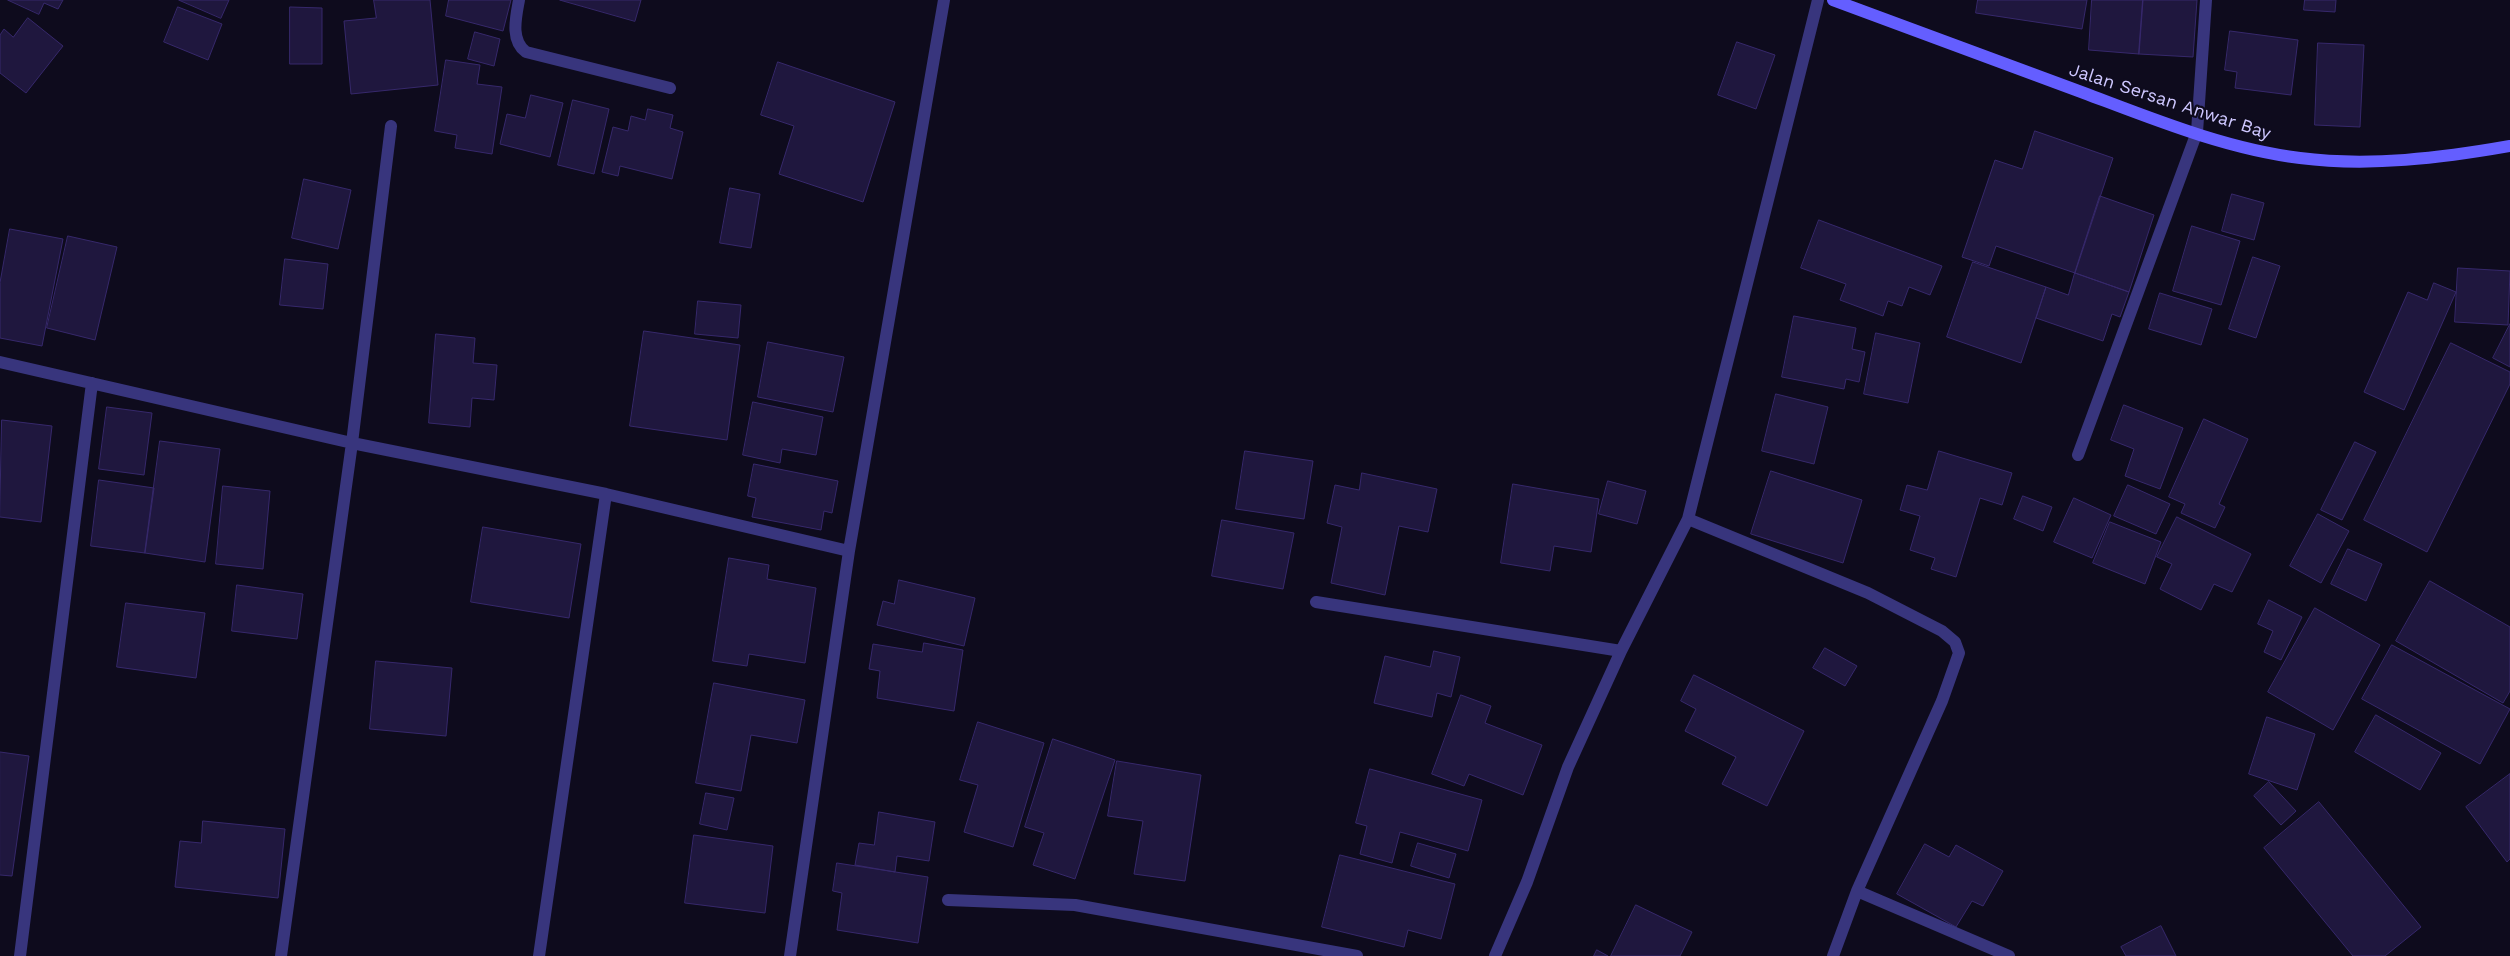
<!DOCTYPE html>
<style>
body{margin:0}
canvas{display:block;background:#0e0b1d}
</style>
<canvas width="2510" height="956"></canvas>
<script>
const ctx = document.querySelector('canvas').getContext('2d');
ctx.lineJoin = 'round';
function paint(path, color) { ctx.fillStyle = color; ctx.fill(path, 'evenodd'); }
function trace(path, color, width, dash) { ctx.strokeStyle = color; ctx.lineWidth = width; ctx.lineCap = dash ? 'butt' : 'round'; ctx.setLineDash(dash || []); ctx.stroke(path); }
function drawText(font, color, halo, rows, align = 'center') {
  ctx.font = font + ' "Work Sans",sans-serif'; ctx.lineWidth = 4.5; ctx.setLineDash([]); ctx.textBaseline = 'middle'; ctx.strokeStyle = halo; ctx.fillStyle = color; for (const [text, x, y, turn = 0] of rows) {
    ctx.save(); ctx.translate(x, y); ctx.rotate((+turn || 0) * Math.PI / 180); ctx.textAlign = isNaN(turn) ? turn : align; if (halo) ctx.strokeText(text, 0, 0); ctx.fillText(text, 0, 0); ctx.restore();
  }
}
const building = new Path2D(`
 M8,0H63L58,9L44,3L39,14Z
 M179,0H229L221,18Z
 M374,0H430L438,85L351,94L344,21L376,18Z
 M449,0H511L503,31L446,16Z
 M560,0H641L635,21Z
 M1978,0H2087L2082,29L1976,13Z
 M2092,0H2143L2139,54L2089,50Z
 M2143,0H2197L2193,57L2139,54Z
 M2305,0H2336L2335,12L2304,10Z
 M178,7L222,24L208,60L164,42Z
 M290,7L322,8V64H290Z
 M28,18L63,46L26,93L0,73V35L4,29L13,37Z
 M2230,31L2298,40L2291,95L2235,88L2237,72L2225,70Z
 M475,32L500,39L494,66L468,59Z
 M1737,42L1775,55L1756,109L1718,95Z
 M2318,43L2364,45L2360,127L2315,125Z
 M446,60L480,65L477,84L502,87L492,154L455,148L457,135L435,131Z
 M778,62L895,102L863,202L779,174L794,126L761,115Z
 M531,95L563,103L550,157L500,144L507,114L525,118Z
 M573,100L609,109L594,174L558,165Z
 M648,109L673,115L670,128L683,132L672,179L620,166L618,176L602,172L613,127L628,131L631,116L645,120Z
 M2035,131L2113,158L2075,273L1996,246L1989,266L1962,257L1995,160L2022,169Z
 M304,179L351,190L338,249L292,238Z
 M730,188L760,194L751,248L720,243Z
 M2232,194L2264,203L2254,240L2222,231Z
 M2100,196L2154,215L2129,292L2075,273Z
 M1819,220L1942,266L1930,295L1909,287L1902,306L1888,301L1883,316L1840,300L1846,284L1801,268Z
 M2192,226L2240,241L2221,305L2173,291Z
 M10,229L63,239L42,346L0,338V283Z
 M68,236L117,247L95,340L47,328Z
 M2253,257L2280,266L2256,338L2229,329Z
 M285,259L328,264L323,309L280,305Z
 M1973,262L2046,287L2021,363L1947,337Z
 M2458,268L2510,271L2508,325L2455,322Z
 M2075,273L2129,292L2120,317L2112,314L2103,341L2036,318L2046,287L2068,295Z
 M2434,283L2456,292L2404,410L2364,392L2408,292L2427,300Z
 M2160,293L2212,309L2201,345L2149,329Z
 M698,301L741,305L738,338L695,334Z
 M1794,316L1856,328L1852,349L1865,352L1859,382L1846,379L1844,389L1782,377Z
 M2510,324V367L2493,358Z
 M644,331L740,345L727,440L630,426Z
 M1876,333L1920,343L1908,403L1864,394Z
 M436,334L475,338L473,363L497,365L494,400L472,398L470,427L429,423Z
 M768,342L844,357L833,412L758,397Z
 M2451,343L2510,372V384L2427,552L2364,520Z
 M1776,394L1828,407L1814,464L1762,451Z
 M753,402L823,417L816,455L782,449L780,463L743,455Z
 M2124,405L2183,428L2160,489L2125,476L2134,449L2111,440Z
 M107,407L152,413L144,475L99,469Z
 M2204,419L2248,439L2219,504L2225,507L2215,528L2181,513L2185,504L2169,497Z
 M2,420L52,426L41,522L0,517Z
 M160,441L220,449L205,562L145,553Z
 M2355,442L2376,452L2342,520L2321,510Z
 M1245,451L1313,461L1304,519L1236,509Z
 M1939,451L2012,473L2002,505L1980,498L1956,577L1931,569L1935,558L1910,550L1920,516L1900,510L1907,485L1927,490Z
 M754,464L838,481L832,513L824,511L821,530L752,517L756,498L748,496Z
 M1771,471L1862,500L1843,563L1751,534Z
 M1362,473L1437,489L1428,532L1399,526L1385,595L1331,583L1342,527L1327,523L1335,485L1359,490Z
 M99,480L154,488L145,553L91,546Z
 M1608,481L1646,491L1637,524L1599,514Z
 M1513,484L1599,499L1591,552L1554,546L1550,571L1501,563Z
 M2128,485L2170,504L2156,534L2114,516Z
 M223,486L270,491L263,569L216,564Z
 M2023,496L2052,507L2043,531L2014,519Z
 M2074,498L2111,515L2092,558L2054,542Z
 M2318,514L2349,531L2321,583L2290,566Z
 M2177,517L2251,554L2232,592L2214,584L2201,610L2160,589L2172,564L2157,557Z
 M1222,520L1294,533L1283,589L1212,576Z
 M2110,522L2161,542L2145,584L2093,563Z
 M483,527L581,544L569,618L471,602Z
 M2348,549L2382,564L2366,601L2331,584Z
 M729,558L769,565L767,579L816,588L805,663L749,654L747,666L713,661Z
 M899,580L975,598L964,646L877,625L883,601L894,604Z
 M2430,581L2510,627V691L2503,703L2396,641Z
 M237,585L303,594L297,639L232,631Z
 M2269,600L2302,617L2281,660L2264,652L2273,631L2258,624Z
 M126,603L205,613L196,678L117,667Z
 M2315,608L2380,645L2333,730L2268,692Z
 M924,643L963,650L954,711L877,698L880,671L869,669L873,644L922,652Z
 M2392,645L2510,709L2480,764L2362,699Z
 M1825,648L1857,666L1845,686L1813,668Z
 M1434,651L1460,657L1451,697L1437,693L1432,717L1374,703L1385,656L1430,667Z
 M376,661L452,668L446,736L370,729Z
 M1694,675L1804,731L1767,806L1722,784L1736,757L1685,731L1696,709L1681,701Z
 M714,683L805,700L797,743L751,735L741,791L696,783Z
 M1461,695L1491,706L1485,723L1542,745L1523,795L1469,774L1464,786L1432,774Z
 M2376,715L2441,753L2420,790L2355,752Z
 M2267,717L2315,734L2297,790L2249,774Z
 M978,722L1044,743L1013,847L964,832L978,785L960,780Z
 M1053,739L1115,760L1075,879L1033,865L1044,833L1025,827Z
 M0,752L29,756L12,876L0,875Z
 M1117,761L1201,775L1185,881L1134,874L1143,821L1108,816Z
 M1370,769L1482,800L1468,851L1400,832L1392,863L1360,854L1367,826L1356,823Z
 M2510,774V859L2507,862L2466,807Z
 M2269,782L2296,811L2281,825L2254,796Z
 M706,793L734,798L727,830L700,824Z
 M2319,802L2421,927L2385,956H2353L2264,848Z
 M879,812L935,822L929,861L897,856L895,872L855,865L859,843L874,845Z
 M203,821L285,829L278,898L175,887L180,841L201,843Z
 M694,835L773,846L765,913L685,903Z
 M1418,843L1456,854L1449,878L1411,866Z
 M1925,844L1949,857L1956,845L2003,871L1983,906L1972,901L1956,927L1897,894Z
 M1340,855L1455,884L1441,939L1408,930L1404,947L1322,927Z
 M837,863L928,877L918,943L837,930L842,893L833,891Z
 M1636,905L1692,932L1680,956H1611Z
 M2161,926L2176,956H2126L2121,947Z
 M1597,950L1608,956H1594Z`);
paint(building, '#1f173e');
trace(building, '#36286b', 1);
trace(new Path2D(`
 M519,0C516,17 510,40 526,52L670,88
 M0,362L352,443L606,494L849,551
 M2078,455L2197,132L2206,0
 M1688,519L1868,593L1942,631L1955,642L1959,653L1942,701L1857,891L1833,956
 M1316,602L1621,651
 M1857,891L2009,956
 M948,900L1075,905L1357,956
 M20,956L92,383
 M281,956L352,443L391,126
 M539,956L606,494
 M790,956L849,551L944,0
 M1495,956L1527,882L1568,767L1621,651L1688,519L1818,0`), '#38357d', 12);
trace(new Path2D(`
 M1833,0C1916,31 2000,62 2084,93C2153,119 2226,149 2300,158C2369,167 2442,158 2510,146`), '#645eff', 12);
drawText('18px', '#cec7ff', '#0e0b1d', [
 ["Jalan Sersan Anwar Bay",2170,102,18]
]);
</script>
